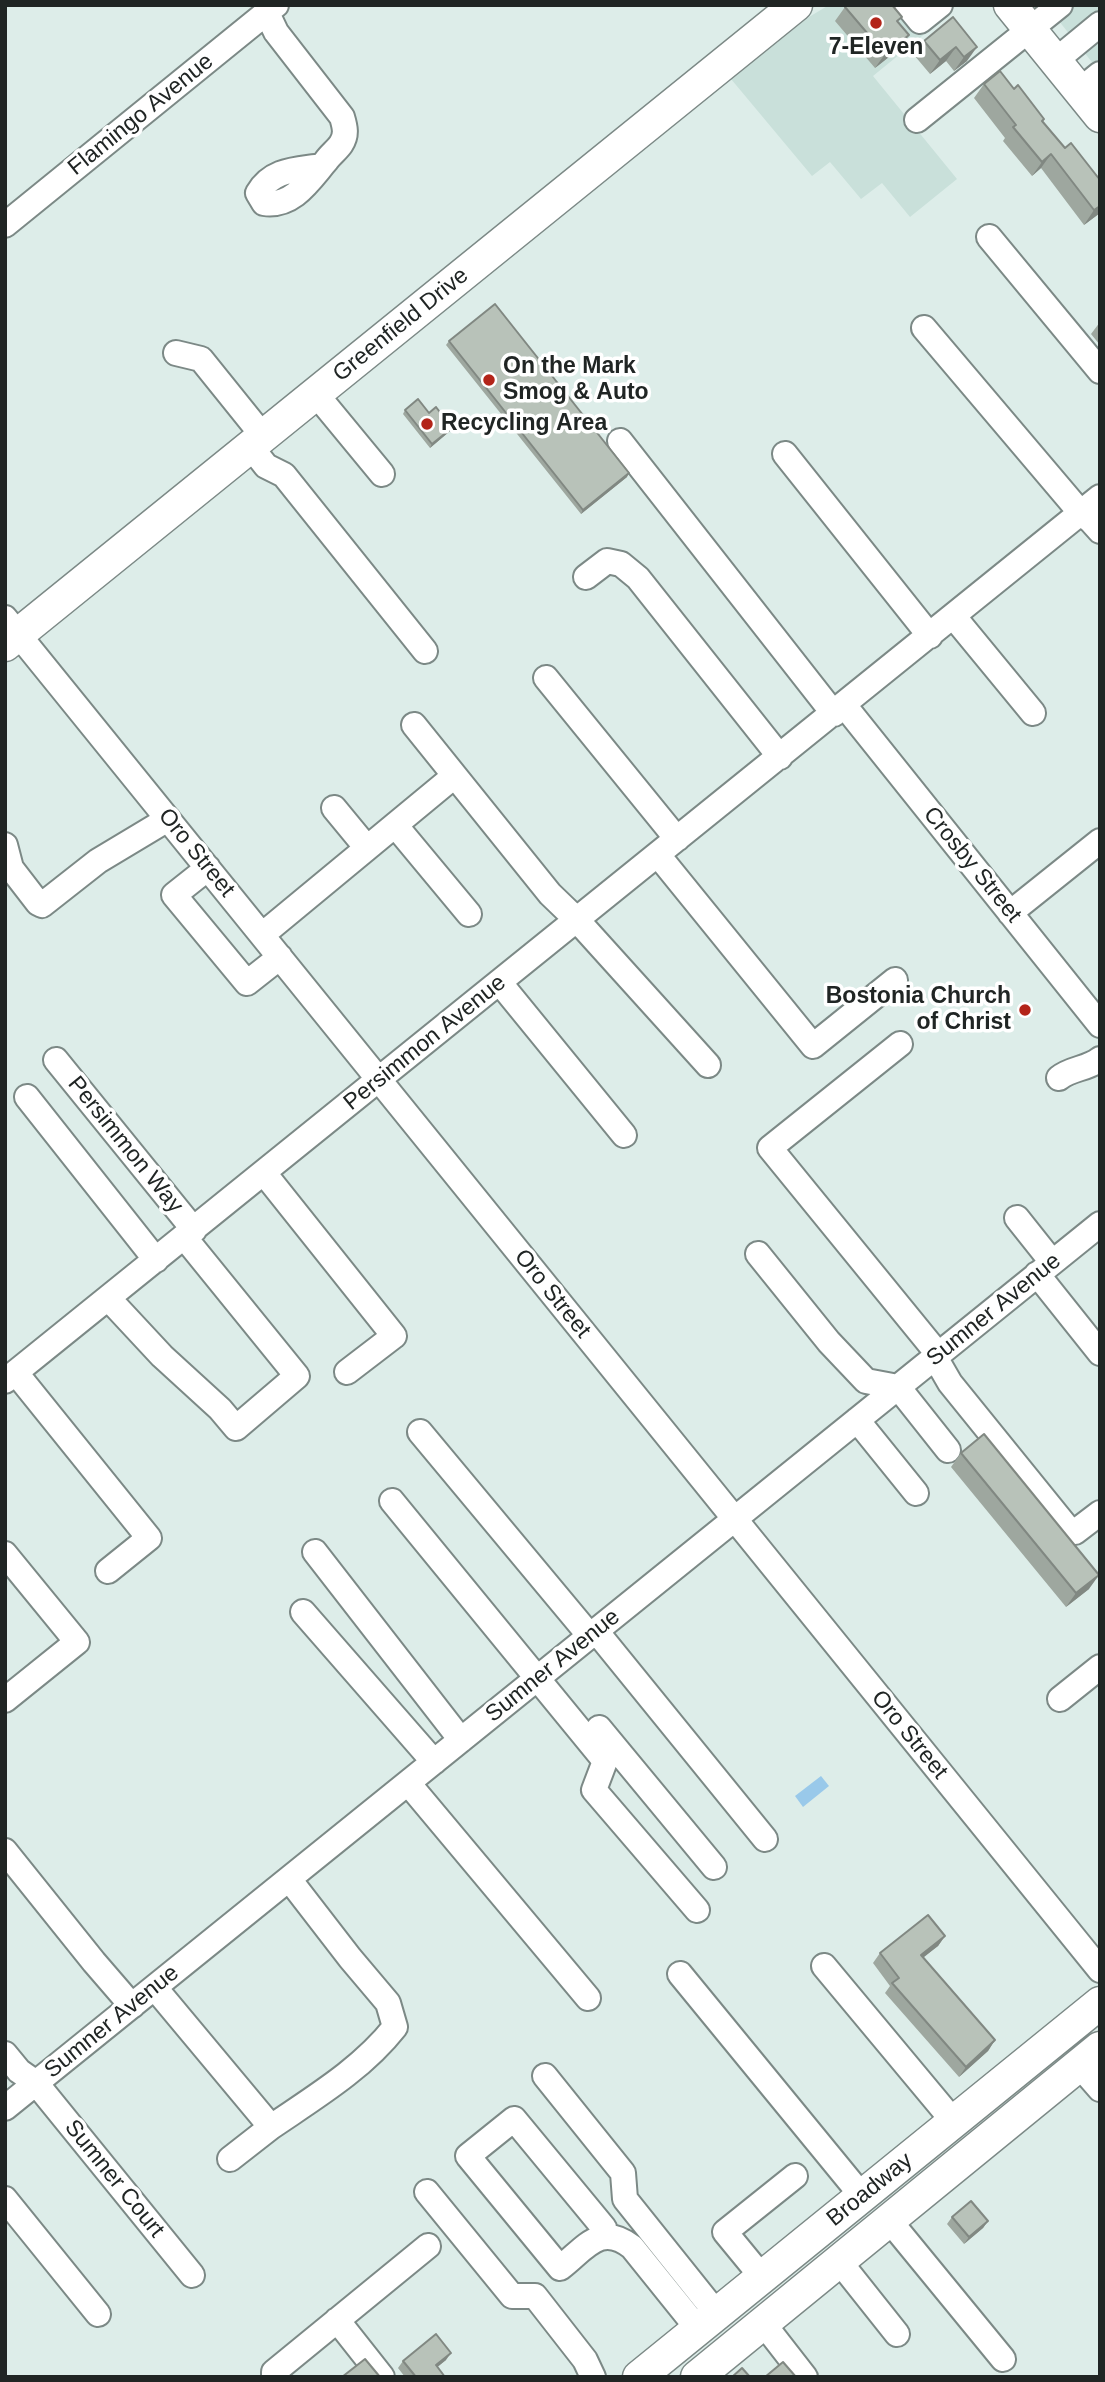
<!DOCTYPE html>
<style>
body{margin:0}
#map{position:relative;width:1105px;height:2382px;overflow:hidden;background:#ddede9;font-family:Helvetica,sans-serif}
canvas{display:block}
.frame{position:absolute;inset:0;border:7px solid #202524;pointer-events:none}
</style>
<div id="map">
<canvas width="1105" height="2382"></canvas>
<div class="frame"></div>
</div>
<script>
const ctx = document.querySelector('canvas').getContext('2d');
ctx.lineJoin = 'round';
function paint(path, color) { ctx.fillStyle = color; ctx.fill(path, 'evenodd'); }
function trace(path, color, width, dash) { ctx.strokeStyle = color; ctx.lineWidth = width; ctx.lineCap = dash ? 'butt' : 'round'; ctx.setLineDash(dash || []); ctx.stroke(path); }
function drawText(font, color, halo, rows, align = 'center') {
  ctx.font = font + ' Helvetica,sans-serif'; ctx.lineWidth = 7; ctx.setLineDash([]); ctx.textBaseline = 'middle'; ctx.strokeStyle = halo; ctx.fillStyle = color; for (const [text, x, y, turn = 0] of rows) {
    ctx.save(); ctx.translate(x, y); ctx.rotate((+turn || 0) * Math.PI / 180); ctx.textAlign = isNaN(turn) ? turn : align; if (halo) ctx.strokeText(text, 0, 0); ctx.fillText(text, 0, 0); ctx.restore();
  }
}
paint(new Path2D(`
 M829,5H941L949,14L873,76L957,179L910,217L882,183L861,199L830,162L812,176L731,79L809,17Z
 M1046,5H1100V72Z`), '#c9e0da');
paint(new Path2D(`
 M821,1776L829,1786L803,1807L795,1796Z`), '#99c9ea');
const minor = new Path2D(`
 M907,5L920,21L940,5
 M267,13L276,32L342,117C345,127 347,135 341,144C337,150 330,155 326,161C309,181 293,207 264,203L258,193C272,169 296,170 321,166
 M1055,61L1100,24
 M1079,91L1100,74
 M917,120L1060,5
 M5,225L276,5
 M989,237L1100,371
 M924,328L1080,512L1091,521L1100,531
 M176,353L201,359L263,436
 M316,394L382,474
 M620,441L834,714
 M251,447L266,466L284,475L425,651
 M785,454L930,636
 M586,577L607,561L621,564L638,578L780,757
 M954,617L1033,713
 M5,618L1100,1970
 M546,678L677,839
 M844,705L1100,1025
 M414,725L550,894L577,920L708,1065
 M334,808L367,848
 M395,825L469,914
 M5,845L11,868L38,903L42,905L98,861L168,819
 M658,855L813,1046L895,980
 M208,868L174,895L247,983L280,957
 M1010,913L1100,841
 M262,935L447,782
 M500,983L624,1135
 M900,1044L770,1148L938,1354
 M56,1060L194,1230
 M1059,1078C1071,1068 1088,1069 1100,1059
 M27,1097L156,1260
 M264,1173L394,1336L347,1372
 M1017,1218L1052,1262
 M758,1254L829,1342L866,1381L898,1387
 M1037,1274L1100,1353
 M108,1298L162,1356L220,1409L236,1428L297,1376L185,1238
 M935,1357L950,1383L1069,1530L1075,1532L1100,1513
 M16,1373L149,1538L108,1571
 M5,1381L1100,497
 M898,1387L948,1450
 M857,1420L916,1493
 M420,1432L590,1636
 M392,1501L605,1761L594,1790L697,1910
 M315,1552L461,1740
 M5,1554L77,1642L5,1700
 M303,1612L434,1762
 M596,1631L765,1839
 M1060,1699L1100,1667
 M599,1728L714,1867
 M408,1783L588,1998
 M5,1851L94,1962L132,2006
 M824,1966L954,2122
 M680,1974L862,2196
 M155,1988L271,2127C315,2097 362,2069 395,2027L388,2003L350,1958L289,1879
 M5,2054L19,2071L36,2083L192,2275
 M1079,2065L1100,2089
 M545,2076L623,2173L625,2199L717,2314
 M5,2108L1100,1224
 M230,2159L271,2127
 M427,2192L512,2296H535L585,2360L593,2377
 M5,2199L98,2314
 M889,2220L1003,2359
 M601,2236L604,2228L514,2119L468,2156L560,2268C585,2249 600,2222 632,2247L698,2329
 M839,2261L897,2334
 M762,2277L725,2232L795,2176
 M337,2320L382,2377
 M763,2323L805,2377
 M274,2377V2372L428,2246`);
const major = new Path2D(`
 M1010,5L1100,116
 M5,645L796,5
 M639,2377L1100,2003
 M697,2377L1100,2048`);
trace(minor, '#7c8986', 28);
trace(major, '#7c8986', 35);
trace(minor, '#fff', 24);
trace(major, '#fff', 32);
paint(new Path2D(`
 M845,7L898,23L909,35L899,49L875,68L835,21Z
 M953,17L967,61L954,71L946,61L930,74L914,55L924,41Z
 M984,84L1014,89L1044,119L1043,121L1065,148L1100,180V213L1084,225L1041,168L1032,176L1003,141L1005,138L974,98Z
 M1100,322V345L1091,334Z
 M449,341L627,477L581,514L446,345Z
 M405,410L429,413L450,431L430,448L403,414Z
 M961,1453L1089,1589L1066,1607L951,1467Z
 M945,1936L938,1946L923,1957L995,2040L988,2051L959,2077L885,1993L890,1986L873,1963L880,1953Z
 M952,2217L988,2221L983,2228L964,2244L947,2224Z
 M446,2360L437,2367L445,2377H405L398,2368L403,2361Z`), '#9ea79f');
paint(new Path2D(`
 M909,35L899,49L875,68L885,54Z
 M956,47L946,61L930,74L940,60Z
 M977,47L967,61L954,71L964,57Z
 M1051,154L1041,168L1032,176L1042,162Z
 M1100,206V213L1084,225L1094,210Z
 M452,428L450,431L430,448L432,444Z
 M629,473L627,477L581,514L583,510Z
 M1099,1575L1089,1589L1066,1607L1076,1593Z
 M945,1936L938,1946L914,1965L921,1955Z
 M995,2040L988,2051L959,2077L966,2067Z
 M988,2221L983,2228L964,2244L969,2237Z
 M451,2353L446,2360L430,2373L436,2365Z`), '#818882');
const building = new Path2D(`
 M847,5H892L902,17L897,21L909,35L885,54L845,7Z
 M953,17L977,47L964,57L956,47L940,60L924,41Z
 M1000,71L1014,89L1018,85L1044,119L1042,121L1065,148L1071,143L1100,180V206L1094,210L1051,154L1042,162L1013,127L1016,125L984,84Z
 M495,304L629,473L583,510L449,341Z
 M418,399L429,413L436,407L452,428L432,444L405,410Z
 M984,1434L1099,1575L1076,1593L961,1453Z
 M928,1915L945,1936L921,1955L995,2040L966,2067L892,1983L899,1978L880,1953Z
 M971,2201L988,2221L969,2237L952,2217Z
 M436,2334L451,2353L436,2365L445,2377H416L403,2361Z
 M365,2359L380,2377H342Z
 M783,2362L796,2377H765Z
 M742,2368L750,2377H732Z`);
paint(building, '#b8c2b9');
trace(building, '#818882', 2);
for (const [x, y, r, color] of [
 [876,23,7,"#b32419"],
 [489,380,7,"#b32419"],
 [427,424,7,"#b32419"],
 [1025,1010,7,"#b32419"]
]) { const dot = new Path2D(); dot.arc(x, y, r, 0, 2 * Math.PI); ctx.fillStyle = color; ctx.fill(dot); trace(dot, '#fff', 2.5); }
drawText('bold 23px', '#202524', '#fff', [
 ["7-Eleven",876,48,"center"],
 ["On the Mark",503,367],
 ["Smog & Auto",503,393],
 ["Recycling Area",441,424],
 ["Bostonia Church",1011,997,"right"],
 ["of Christ",1011,1023,"right"]
], 'left');
drawText('23px', '#202524', '#fff', [
 ["Flamingo Avenue",141,115,-39],
 ["Greenfield Drive",401,325,-39],
 ["Oro Street",196,853,51],
 ["Crosby Street",972,865,51],
 ["Persimmon Avenue",425,1043,-39],
 ["Persimmon Way",125,1145,51],
 ["Oro Street",552,1294,51],
 ["Sumner Avenue",994,1310,-39],
 ["Sumner Avenue",553,1666,-39],
 ["Oro Street",909,1735,51],
 ["Sumner Avenue",112,2022,-39],
 ["Sumner Court",114,2179,51],
 ["Broadway",870,2190,-39]
]);
</script>
